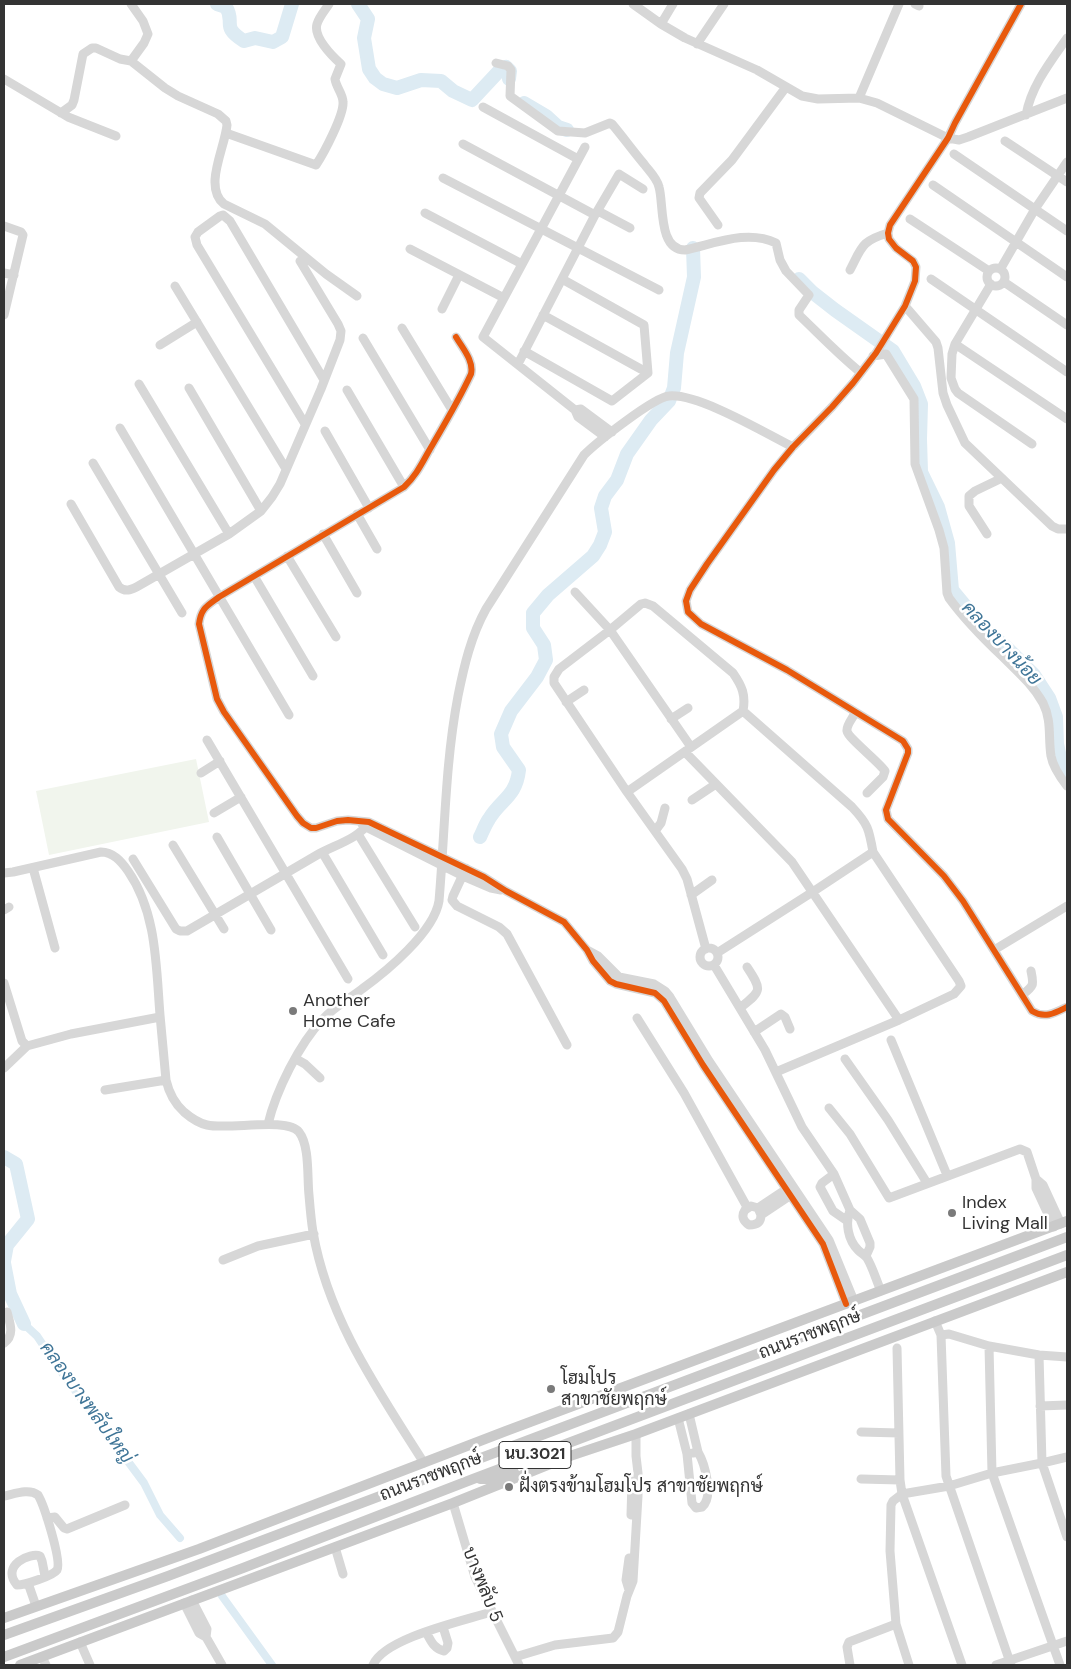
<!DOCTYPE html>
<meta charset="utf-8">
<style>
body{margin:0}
#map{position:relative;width:1071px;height:1669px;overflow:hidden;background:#fff;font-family:"DM Sans",sans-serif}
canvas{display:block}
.frame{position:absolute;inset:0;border:5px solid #333;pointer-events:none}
</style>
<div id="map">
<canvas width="1071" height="1669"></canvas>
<div class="frame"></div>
</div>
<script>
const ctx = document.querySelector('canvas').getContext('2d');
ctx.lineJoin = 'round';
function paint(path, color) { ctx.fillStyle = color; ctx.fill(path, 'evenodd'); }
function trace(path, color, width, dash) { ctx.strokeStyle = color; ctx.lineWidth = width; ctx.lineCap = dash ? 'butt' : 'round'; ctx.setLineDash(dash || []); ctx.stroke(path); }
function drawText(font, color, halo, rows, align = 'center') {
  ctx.font = font + ' "DM Sans",Sarabun,sans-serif'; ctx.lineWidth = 5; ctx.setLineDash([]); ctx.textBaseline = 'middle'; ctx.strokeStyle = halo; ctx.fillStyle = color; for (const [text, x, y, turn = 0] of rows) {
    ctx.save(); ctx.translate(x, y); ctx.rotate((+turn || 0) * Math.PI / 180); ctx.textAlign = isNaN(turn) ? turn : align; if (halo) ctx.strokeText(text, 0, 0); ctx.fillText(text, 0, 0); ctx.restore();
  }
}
paint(new Path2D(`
 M196,759L209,822L49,855L36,791Z`), '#f1f5ed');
trace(new Path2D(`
 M24,1324L37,1336L60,1370L144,1483L160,1515L180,1538
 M222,1596L272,1665`), '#ddebf3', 8);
trace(new Path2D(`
 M217,4L226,7C236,23 220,26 244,41L255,38L273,42L282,37L292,4
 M358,4L368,19L364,38L369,69L375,78L383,84L397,88L421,80L441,81L453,91L472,100L500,70L506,67L510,71L509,79
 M524,103L546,116L558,127L567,130
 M799,279L812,292L835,310L893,351L914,386L921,404L920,439L921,472L938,507L948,543L952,590L986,631L1006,647L1034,675L1049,698L1056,717L1057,744L1061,762L1067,770
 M480,837C483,831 485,825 489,819C501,799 516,797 519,770L503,747L501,734L511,711L537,677L546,660L544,645L533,628V613L548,595L593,556L600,545L605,532L601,508L605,496L617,480L627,454L651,420L669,401L674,388L677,353L694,277L693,248
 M4,1157L16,1164L28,1219L7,1245L4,1261
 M4,1263L10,1294L24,1324`), '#ddebf3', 14);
trace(new Path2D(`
 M131,4L143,21L148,34L144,43L131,61
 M633,4L661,24L685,38L757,70L802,96L818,99L859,98L877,103L948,138L959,140L968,137L1067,98
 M915,4L919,6
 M1021,4L955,123L948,138L890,225L888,233L889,239L896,248L913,261L916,267L915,281L905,306L876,353L853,383L832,407L793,447L774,470L707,564L690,590L686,601L688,612L701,624L787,670L903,741L908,749V753L886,810L888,819L944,876L963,901L1032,1011C1045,1019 1055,1013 1067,1007
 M661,24L673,4
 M697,44L724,4
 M496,63L508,66L511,70L510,96L558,131L585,133L610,123L612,124C623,137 633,151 644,164C649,171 657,178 659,187C664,204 658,250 685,250C714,244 747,229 776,243L780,260L786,271L809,295L799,310V315C819,334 838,354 860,372
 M4,79L68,117L116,136
 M859,98L899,4
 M483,107L578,159
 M61,113L72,105L74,100L83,54L92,48H96L120,59L131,61L165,88L178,96L218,114L226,121L227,125C225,148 203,187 224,204L265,224L326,274L357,296
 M1026,115C1031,86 1051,61 1067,38
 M226,133L316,165C324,153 344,115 343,102C343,94 336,87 335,79L341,64C332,56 313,37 317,24C319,17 325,10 329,4
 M1005,141L1067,182
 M463,144L595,215
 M954,154L1067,231
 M443,178L659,290
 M933,185L1067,277
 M598,211L630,228
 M425,213L522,264
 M910,219L989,271
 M718,225L699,198L700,193L732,160L786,87
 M4,226L21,232L23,235L4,315
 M410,249L504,298
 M987 277a9 9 0 1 1 18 0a9 9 0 1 1-18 0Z
 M1001,268L1035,209L1067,162
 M850,270C862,247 861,241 888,233
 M4,273L14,275
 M931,279L1067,372
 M1004,282L1067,325
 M991,284L955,344L952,354L951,378L955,389L958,393L1032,444
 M175,286L286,469
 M905,306L936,342L938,348L943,393L947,405L965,443L1052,526L1058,529H1067
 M442,309L459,275
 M543,315L648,373
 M402,328L452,410
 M456,337C463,349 474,361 471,374C459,400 444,425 430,449C422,463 416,476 404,487L219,597C207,606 201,608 199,624L217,699L224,712L297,816L303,823L311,828H316L337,821L348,820L369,822L484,877L506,891L564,922L587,950L593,961L610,981L616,984L655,993L664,1001L703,1065L823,1244L846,1304
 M363,338L430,450
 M955,344L1067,419
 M160,345L197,322
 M524,351L612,401L648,373L644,325L562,279
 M873,356L886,354L914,399L915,464L939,530L944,548L947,593L949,598C965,620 984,639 1003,657C1018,672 1033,685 1043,703C1052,721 1048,737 1051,756C1053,767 1060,777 1067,786
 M518,364L595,215L619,174L643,189
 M139,384L229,534
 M189,388L261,511
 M347,390L404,487
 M575,410L483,337L585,147
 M305,424L197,245L195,237L198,232L220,216L223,215L230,221L324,380
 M120,428L289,715
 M325,431L369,508
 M605,437L578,417L575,410L581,409L612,432
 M93,463L182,613
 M71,504L119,587C126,593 133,589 140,585L229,534L261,511L272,497L280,484L321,389L340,340L341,331L338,324L300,261
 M357,514L377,549
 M323,534L357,593
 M987,534L969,506V496L975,491L1002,478
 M287,556L336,637
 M254,576L313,676
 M575,592L610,630L691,747
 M566,702L584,690
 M855,713C853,718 846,725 847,731C848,738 879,762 885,771L883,777L867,793
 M671,719L688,708
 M207,740L348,979
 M685,752L792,862L899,1020
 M201,773L220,761
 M627,792L743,711
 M692,800L716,784
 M214,813L241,797
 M362,824L366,827L463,876L491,888L501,890
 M655,831L661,823L665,808
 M358,834L415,927
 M217,837L271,930
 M173,845L224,929
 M322,852L383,955
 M133,859L176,929L180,931H187C230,906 274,880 317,855C334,845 359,839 369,822
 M33,868L55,948
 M466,868L453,896L452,900L457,906L499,927L507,934L567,1045
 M4,873L13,872L101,852C113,852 121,861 128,871C157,913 156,966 160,1015C162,1037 164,1058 166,1080C169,1093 174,1103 184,1112C191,1118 198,1123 207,1125C229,1130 287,1117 299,1132C310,1146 307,1178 309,1195C310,1207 311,1220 313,1232C328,1319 378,1390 424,1463
 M691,895L712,880
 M4,910L9,907
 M700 957a9 9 0 1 1 18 0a9 9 0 1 1-18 0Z
 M706,949L687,879L682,869L627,792L554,683V677L559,669L610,630L641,604L645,603L653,606L733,673C742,686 746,695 743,711L852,807C868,824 869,829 873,852L959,981L961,986L954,994L899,1020L776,1072
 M587,950L598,956L619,977L654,984L665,991L670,997L709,1061L829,1240L854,1301
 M994,950L1067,906
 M717,953L811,893L873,852
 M714,965L765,1050L802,1127L834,1174L850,1210L860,1219L870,1243V1247L866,1256
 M4,983L22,1041L27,1046L71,1034L160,1017
 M1022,995C1034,986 1034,985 1031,971
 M740,1008C761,991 763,991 747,967
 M637,1018L684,1093L747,1207
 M754,1032L781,1014L785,1017L790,1029
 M891,1040L947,1175
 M296,1059L305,1064L320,1078
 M845,1059L888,1120L927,1183
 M4,1068L27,1046
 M105,1090L166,1080
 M829,1108L850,1134L889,1198L1020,1149L1027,1152L1036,1179
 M268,1124C276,1091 299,1044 323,1019C334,1007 349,999 362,989C387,971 434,932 439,901C445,832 445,764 458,696C464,666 471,636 486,609L584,455C596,443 654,397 669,396C698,393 765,433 793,447
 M834,1174L822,1183L820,1187L833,1211L846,1220
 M758,1208L791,1186
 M850,1210C845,1223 848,1240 858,1250C861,1253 865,1255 867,1258C873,1268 876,1280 881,1291
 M761,1215L758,1208L751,1206L745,1210C741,1216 743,1221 749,1225C757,1225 761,1222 761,1215L794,1193
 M1054,1227L1036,1188V1179L1043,1185L1061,1224
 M223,1260L258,1246L314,1234
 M935,1321L941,1335L946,1476L1011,1665
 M941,1335L949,1334L989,1346L1039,1355L1067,1357
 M4,1343C15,1335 10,1323 7,1312
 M989,1346L992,1473L1060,1665
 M897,1348L900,1480L902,1494L962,1665
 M1039,1355L1042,1463L1067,1537
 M1040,1406L1067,1405
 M689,1414L698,1452L693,1453
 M678,1418L687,1454L692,1503L696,1508L702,1507C714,1497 705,1464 698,1452
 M861,1432L899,1433
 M861,1479L900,1480
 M4,1496C14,1494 29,1488 38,1495C44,1505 62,1561 57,1570C53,1576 24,1585 17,1585C0,1565 31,1552 40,1556L42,1561L45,1576
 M453,1503L475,1577L519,1665
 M631,1515L632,1481
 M47,1518L55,1517L64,1528L67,1529L125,1505
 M335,1547L343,1574
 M629,1558L626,1580L629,1590
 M28,1583L36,1606
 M192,1600L207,1629L206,1637
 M184,1603L199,1633L206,1637L222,1665
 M426,1632C431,1641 434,1649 444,1651L447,1648L448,1643L443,1627
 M80,1642L90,1665
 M42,1657L46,1665
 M515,1657L555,1645L613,1638L618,1632L627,1596L633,1581L638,1496V1473L636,1456V1434
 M373,1665C384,1638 463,1621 491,1612
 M850,1665L847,1647L849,1642L896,1624
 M909,1665L896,1624L890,1551L891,1505L893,1501L902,1494L949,1486L992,1473L1042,1463L1067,1457
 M996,1665L1067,1641`), '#d7d7d7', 9);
trace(new Path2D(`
 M480,1479H493L514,1472
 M4,1618L199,1549L506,1431L1067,1221
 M4,1635L168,1576L1067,1237
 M4,1657L243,1568L473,1479L1067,1255
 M20,1665L453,1503L570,1456L636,1434L1067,1272`), '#cacaca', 10);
trace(new Path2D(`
 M1021,4L955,123L948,138L890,225L888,233L889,239L896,248L913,261L916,267L915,281L905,306L876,353L853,383L832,407L793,447L774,470L707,564L690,590L686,601L688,612L701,624L787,670L903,741L908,749V753L886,810L888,819L944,876L963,901L1032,1011C1045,1019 1055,1013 1067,1007
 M456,337C463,349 474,361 471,374C459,400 444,425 430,449C422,463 416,476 404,487L219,597C207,606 201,608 199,624L217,699L224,712L297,816L303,823L311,828H316L337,821L348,820L369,822L484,877L506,891L564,922L587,950L593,961L610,981L616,984L655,993L664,1001L703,1065L823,1244L846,1304`), '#e8590c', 6);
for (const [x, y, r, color] of [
 [293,1011,5,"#7a7a7a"],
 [952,1213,5,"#7a7a7a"],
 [551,1389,5,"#7a7a7a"],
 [509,1487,5,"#7a7a7a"]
]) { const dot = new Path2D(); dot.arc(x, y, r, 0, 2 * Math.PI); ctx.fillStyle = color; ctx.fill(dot); trace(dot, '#fff', 2); }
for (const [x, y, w] of [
 [535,1455,72]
]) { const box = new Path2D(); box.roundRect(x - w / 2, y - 13.5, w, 27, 4); ctx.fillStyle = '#fff'; ctx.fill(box); trace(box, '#333', 1); }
drawText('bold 16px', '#333', null, [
 ["นบ.3021",535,1455]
]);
drawText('18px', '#333', '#fff', [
 ["Another",303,1001],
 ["Home Cafe",303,1022],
 ["Index",962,1203],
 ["Living Mall",962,1224],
 ["โฮมโปร",561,1379],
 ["สาขาชัยพฤกษ์",561,1400],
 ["ฝั่งตรงข้ามโฮมโปร สาขาชัยพฤกษ์",519,1487]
], 'left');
drawText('18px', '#333', '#fff', [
 ["ถนนราชพฤกษ์",810,1335,-21],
 ["ถนนราชพฤกษ์",431,1477,-21],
 ["บางพลับ 5",482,1585,68]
]);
drawText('italic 19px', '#3f7597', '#fff', [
 ["คลองบางน้อย",1001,644,47],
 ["คลองบางพลับใหญ่",86,1403,54]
]);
</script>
